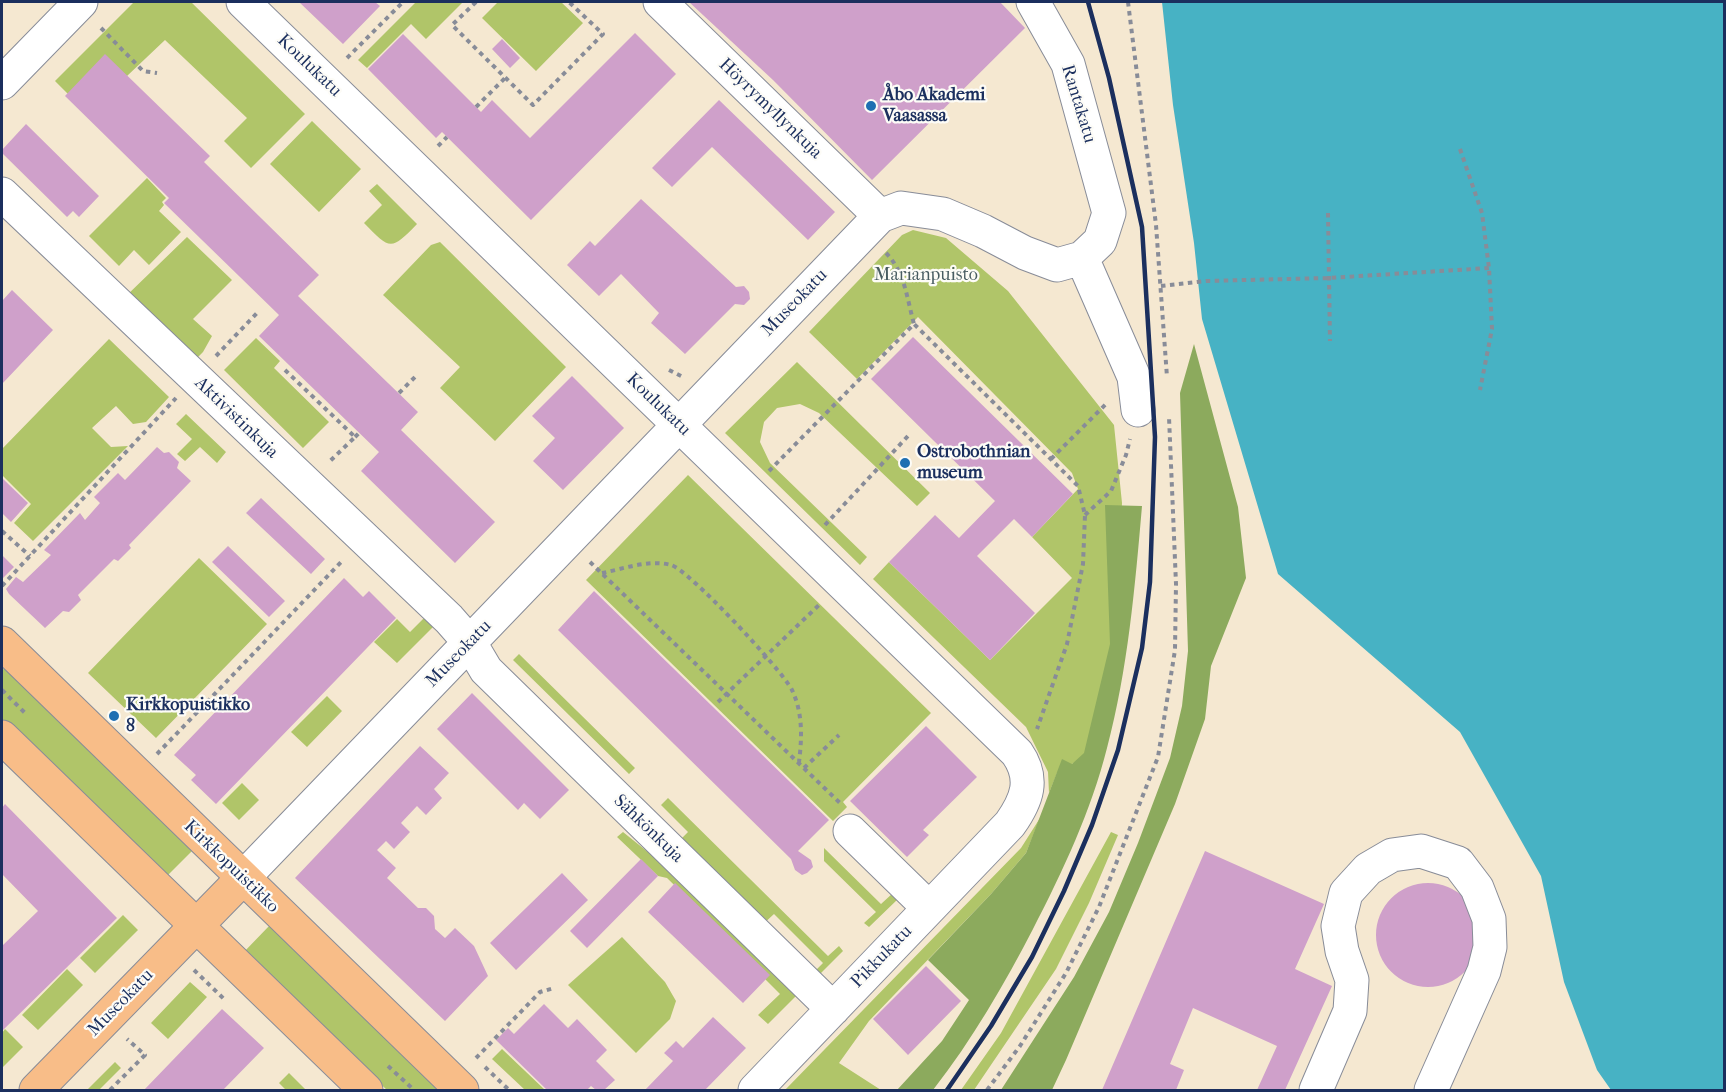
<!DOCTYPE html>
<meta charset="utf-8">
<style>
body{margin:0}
#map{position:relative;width:1726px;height:1092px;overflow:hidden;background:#f5e8d1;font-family:"IM FELL French Canon",serif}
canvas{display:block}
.frame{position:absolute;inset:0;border:3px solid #1b2f5e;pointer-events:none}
</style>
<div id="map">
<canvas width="1726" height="1092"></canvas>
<div class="frame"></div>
</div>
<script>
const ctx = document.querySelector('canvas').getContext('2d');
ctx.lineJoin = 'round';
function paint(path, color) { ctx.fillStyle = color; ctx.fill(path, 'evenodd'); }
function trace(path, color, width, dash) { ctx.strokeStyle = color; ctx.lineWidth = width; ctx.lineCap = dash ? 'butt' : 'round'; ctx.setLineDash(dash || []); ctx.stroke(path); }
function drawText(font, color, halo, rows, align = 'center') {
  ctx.font = font + ' "IM FELL French Canon",serif'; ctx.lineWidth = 4.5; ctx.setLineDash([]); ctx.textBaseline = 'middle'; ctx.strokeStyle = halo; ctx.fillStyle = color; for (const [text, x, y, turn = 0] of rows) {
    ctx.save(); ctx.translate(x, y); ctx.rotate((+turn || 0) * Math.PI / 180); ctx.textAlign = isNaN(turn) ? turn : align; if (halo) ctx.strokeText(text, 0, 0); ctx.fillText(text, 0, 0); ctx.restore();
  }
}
paint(new Path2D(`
 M134,2H191L305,114L251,168L224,141L247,118L165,40L127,76L68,94L55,81Z
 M416,2H463L426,39L411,24L367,68L358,60Z
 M498,2H561L583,23L536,71L482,18Z
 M312,121L361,169L319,212L270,164Z
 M147,178L166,198L162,202L164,205L159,211L181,232L149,265L134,250L119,266L89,236Z
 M377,184L417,224C391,251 390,250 364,223L382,205L369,191Z
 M913,230L946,238L1008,291L1114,425L1122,503L1116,646L1087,755L1057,773L1049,793L1048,772L1026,727L873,579L889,562L990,660L1072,578L1032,537L1078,489L1072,473L918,317L857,379L809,332L902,235Z
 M187,237L232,280L193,319L212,336L203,352L192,363L124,298Z
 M440,242L566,367L495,441L440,388L460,367L383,295L431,245Z
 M256,338L280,361L274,368L329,422L303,448L224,370Z
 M109,339L169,397L146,422L133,424L116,406L92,428L111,447L128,446L33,541L14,523L31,504L2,475V449Z
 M797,362L930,493L917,506L819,413L800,404L777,408L764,422L760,442L770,463L867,557L860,565L725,433Z
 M186,414L226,452L217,463L200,447L185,461L177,454L192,439L176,424Z
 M688,475L931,713L843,802L847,807L833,821L586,580Z
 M199,558L267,624L156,738L88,673Z
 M430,616L437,623L397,663L374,642L397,619L410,632L423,619Z
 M519,654L635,768L629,774L513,660Z
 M5,667L193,850L165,878L2,719V671Z
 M327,696L342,711L307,747L291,732Z
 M242,783L259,800L239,820L222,803Z
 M668,798L828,956L839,946L843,951L814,980L810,976L823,963L774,914L760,927L676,844L688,832L661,805Z
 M1040,818L1026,853L991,894L869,1021L839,1063L881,1090H785L1021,848Z
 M623,832L659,861L797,995L768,1024L758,1015L780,994L760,974L758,967L667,878L658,876L617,837Z
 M1111,832L1118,835L1089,903L1056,969L974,1090H961L1001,1033Z
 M824,848L881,904L893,893L898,899L869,927L864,923L876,912L824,861Z
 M123,915L138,930L95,973L80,958Z
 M270,925L442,1090H387L242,954Z
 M622,937L665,982L676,1001L670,1019L636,1053L568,985Z
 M67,969L83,985L38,1030L22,1015Z
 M190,982L207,997L168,1039L151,1023Z
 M5,1029L23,1047L2,1068V1033Z
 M502,1049L545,1090H525L492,1059Z
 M115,1062L121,1068L99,1090H87Z
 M289,1073L306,1090H286L279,1083Z`), '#b0c569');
paint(new Path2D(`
 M1194,344L1238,507L1246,578L1211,666L1205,719L1175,804L1066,1060L1052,1090H1001L1074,977L1109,912L1138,843L1170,758L1182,706L1188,651L1180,393Z
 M1105,505L1142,506C1135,587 1128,669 1107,748C1091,811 1063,871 1033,929C1004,985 972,1040 933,1090H897L942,1041L969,1000L928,960L991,894L1026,853L1062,759L1072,764L1084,753L1110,644Z`), '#8caa5d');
paint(new Path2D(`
 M1162,2H1724V1090H1611L1597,1070L1564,982L1541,876L1460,732L1278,574L1202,319L1194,243L1173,105Z`), '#47b2c4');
paint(new Path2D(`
 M299,2H375L380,6L343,44Z
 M689,2H1000L1025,28L872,180L773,80Z
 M635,33L676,74L531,220L442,132L436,138L368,69L403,34L481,112L492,100L530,138Z
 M502,39L520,58L510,68L492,49Z
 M105,54L210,156L204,162L319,275L298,296L418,412L401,430L495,522L455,563L361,471L379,452L259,336L279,315L164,203L169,198L65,96Z
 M719,100L835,212L808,240L712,147L672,187L652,168Z
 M26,124L99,196L79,217L73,211L67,217L2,153V150Z
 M641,199L736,287L744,286L749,292L750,299L744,305L735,304L685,354L651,323L659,313L621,274L599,296L567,265L590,241L595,246Z
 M12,290L53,330L2,384V301Z
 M913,337L1073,494L1032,537L1014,519L977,556L1035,613L990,660L889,562L935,515L959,538L995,501L871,379Z
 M572,376L624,428L563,490L533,461L555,438L532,416Z
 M157,447L164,453L169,452L179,462L177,468L191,481L129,545L131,548L118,561L114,559L78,595L81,600L69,612L63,611L45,628L9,594L6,589L16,577L23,582L51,555L44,550L80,513L85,520L100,503L94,497L118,473L125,480Z
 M2,478L28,503L11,522L2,513Z
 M261,498L325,559L311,574L246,513Z
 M228,546L285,601L269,617L212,562Z
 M2,555L14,567L2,579Z
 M344,578L363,597L369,591L396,618L216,804L191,780L196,775L174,755Z
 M594,591L829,820L798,851L811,860L813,867L807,873L802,875L795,870L791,859L558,630Z
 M472,693L569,790L540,819L524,803L518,810L437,729Z
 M926,726L977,777L923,830L929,835L907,857L850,801Z
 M420,746L449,773L434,789L442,798L426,815L417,806L401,823L410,832L394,849L386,841L377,850L396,868L387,878L418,908H426L434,916L435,929L445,938L455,928L474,946L488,976L445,1021L295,878Z
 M5,804L117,918L2,1031V946L38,911L2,874V808Z
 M1205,851L1324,904L1295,969L1332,986L1285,1090H1257L1277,1046L1193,1008L1170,1064L1184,1070L1176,1090H1102Z
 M641,859L658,876L587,948L570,931Z
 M562,873L588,900L516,970L490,943Z
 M675,883L770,975L743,1003L648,912Z
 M1376 935a52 52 0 1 1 104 0a52 52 0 1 1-104 0Z
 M926,966L961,1001L908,1055L873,1019Z
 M544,1004L568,1028L577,1019L607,1050L596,1061L615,1080L604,1090H596L591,1086L587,1090H547L496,1040L508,1028L514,1034Z
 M222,1009L264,1048L223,1090H144Z
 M713,1017L746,1048L705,1090H645L673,1061L664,1053L676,1041L683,1048Z`), '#cfa0ca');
const minor = new Path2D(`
 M243,2L1017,753C1035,779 1027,800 1010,824L755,1090
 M660,2L880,216
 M2,83L81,2
 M2,194L449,619L470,643L486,670L833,1009
 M1082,258L1134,377L1138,410
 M850,831L929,908
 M243,878L880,216L901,208L943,214L983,231L1025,253L1057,265L1082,258L1100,241L1109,213L1068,64L1033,2
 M1316,1090L1350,1011L1352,980L1342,951L1338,926L1346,893L1368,869L1392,855L1421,851L1458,863L1477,888L1489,919L1490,947L1484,971L1431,1090`);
const major = new Path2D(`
 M2,643L462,1090
 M2,737L366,1090
 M36,1090L243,878`);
trace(minor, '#888c98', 35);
trace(major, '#888c98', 35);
trace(new Path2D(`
 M476,2L452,25L533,105L603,34L569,2
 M1128,2L1156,225L1167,377
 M101,28L143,71L157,73
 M347,58L403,2
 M476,107L505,78
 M438,146L447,137
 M1460,149L1482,213L1489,268L1492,329L1480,390
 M1328,213L1330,341
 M886,253C905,272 907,299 914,324
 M1161,286L1206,281L1328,278L1489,268
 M216,356L259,311
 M285,370L355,437L328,463
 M669,370L683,377
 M399,393L417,375
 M355,437L359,433
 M1051,459L1108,402
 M769,471L914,324L1078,486L1085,515L1083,564L1067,644L1037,729
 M1085,515L1111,491L1126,455L1130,439
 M825,525L908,436
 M2,531L30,556
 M590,562L840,803
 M602,573C623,569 649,559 671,565C689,570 782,670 792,690C803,713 802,738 799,762
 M2,586L176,398
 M2,690L27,715
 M718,702L821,603
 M157,754L343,560
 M804,768L839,735
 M194,970L225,1000
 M476,1058L540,992L554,988
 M388,1066L414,1090
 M485,1067L509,1090
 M110,1090L145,1055L127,1039
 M987,1090L1020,1046L1066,973L1099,907L1158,757L1175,650L1176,584L1169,417`), '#888c98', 4, [4.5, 4.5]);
trace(minor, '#fff', 33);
trace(major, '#f8bd88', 33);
trace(new Path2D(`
 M947,1090L991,1026L1032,957L1064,891L1092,825L1118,750L1142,648L1150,582L1155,437L1142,227L1109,78L1088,2`), '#1b2f5e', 4.5);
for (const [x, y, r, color] of [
 [871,106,6,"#1f6fb2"],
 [905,463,6,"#1f6fb2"],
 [114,716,6,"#1f6fb2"]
]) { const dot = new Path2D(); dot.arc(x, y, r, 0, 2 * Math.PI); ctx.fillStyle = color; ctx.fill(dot); trace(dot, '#fdfcf7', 2); }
drawText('18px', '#1b2f5e', '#fdfcf7', [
 ["Koulukatu",309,66,44],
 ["Rantakatu",1078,104,73],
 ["Höyrymyllynkuja",770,109,44],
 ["Museokatu",795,303,-46],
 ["Koulukatu",658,405,44],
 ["Aktivistinkuja",236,418,44],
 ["Museokatu",459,654,-46],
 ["Sähkönkuja",648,829,44],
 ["Kirkkopuistikko",231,867,44],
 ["Pikkukatu",882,957,-46],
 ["Museokatu",121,1003,-46]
]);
drawText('bold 18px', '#1b2f5e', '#fdfcf7', [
 ["Åbo Akademi",883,96],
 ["Vaasassa",883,117],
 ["Ostrobothnian",917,453],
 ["museum",917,474],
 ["Kirkkopuistikko",126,706],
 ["8",126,727]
], 'left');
drawText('18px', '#485c61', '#fdfcf7', [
 ["Marianpuisto",926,276]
]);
</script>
